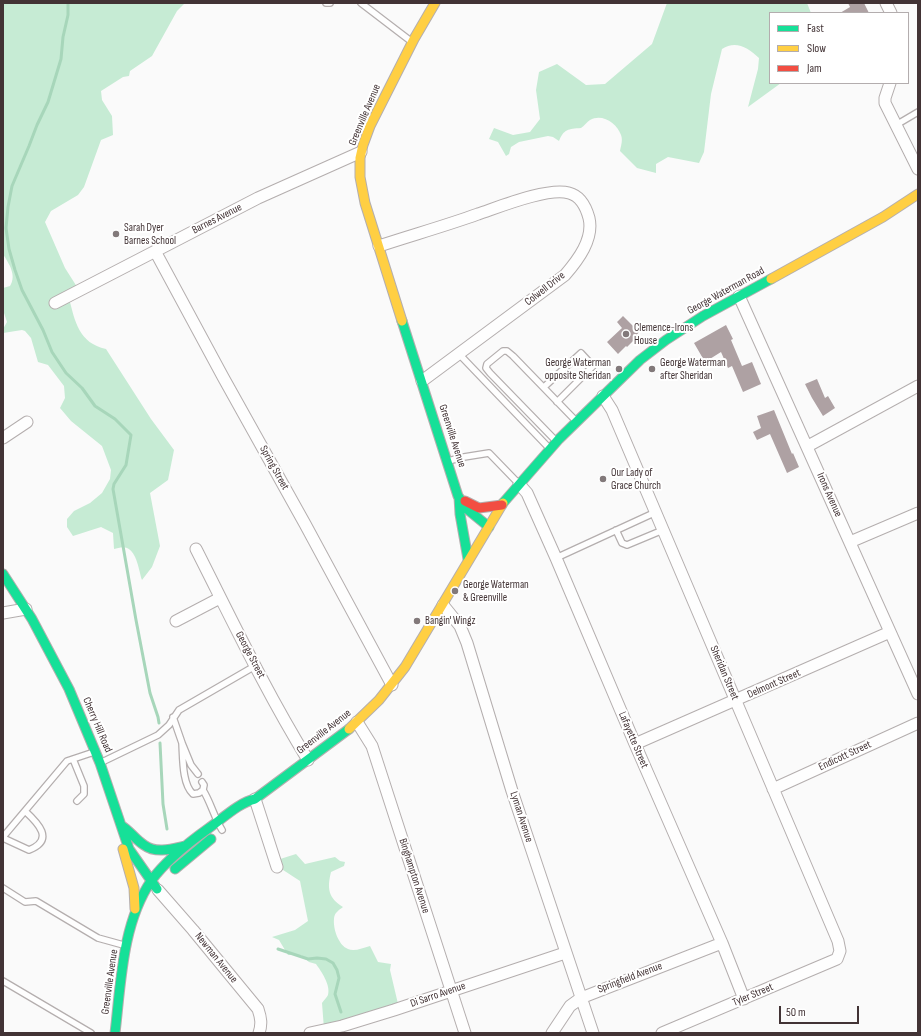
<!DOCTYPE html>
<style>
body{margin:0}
#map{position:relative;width:921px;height:1036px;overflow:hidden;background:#fafafa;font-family:"Sofia Sans Condensed",sans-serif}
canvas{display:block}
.frame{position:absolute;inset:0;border:4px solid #423335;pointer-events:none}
.legend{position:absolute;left:769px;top:12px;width:140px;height:72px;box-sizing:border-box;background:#fff;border:1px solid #b3adae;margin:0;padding:5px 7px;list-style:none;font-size:12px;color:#423335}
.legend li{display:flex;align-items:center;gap:8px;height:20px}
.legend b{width:20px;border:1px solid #b3adae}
.scale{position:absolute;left:779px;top:1006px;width:80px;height:18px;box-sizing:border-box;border:2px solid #423335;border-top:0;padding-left:5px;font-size:12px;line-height:14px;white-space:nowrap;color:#423335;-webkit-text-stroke:3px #fff;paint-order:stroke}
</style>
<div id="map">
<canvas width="921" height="1036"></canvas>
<div class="frame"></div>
<ul class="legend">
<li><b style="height:5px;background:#16e098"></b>Fast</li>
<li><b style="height:5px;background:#ffcf43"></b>Slow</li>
<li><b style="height:5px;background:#f24e42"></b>Jam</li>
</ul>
<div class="scale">50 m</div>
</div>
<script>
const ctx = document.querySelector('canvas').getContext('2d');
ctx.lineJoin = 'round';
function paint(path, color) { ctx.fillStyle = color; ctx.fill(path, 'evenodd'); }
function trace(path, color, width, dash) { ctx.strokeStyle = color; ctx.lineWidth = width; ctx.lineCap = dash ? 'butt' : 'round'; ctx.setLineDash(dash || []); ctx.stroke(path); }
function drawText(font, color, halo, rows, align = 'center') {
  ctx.font = font + ' "Sofia Sans Condensed",sans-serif'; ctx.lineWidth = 4; ctx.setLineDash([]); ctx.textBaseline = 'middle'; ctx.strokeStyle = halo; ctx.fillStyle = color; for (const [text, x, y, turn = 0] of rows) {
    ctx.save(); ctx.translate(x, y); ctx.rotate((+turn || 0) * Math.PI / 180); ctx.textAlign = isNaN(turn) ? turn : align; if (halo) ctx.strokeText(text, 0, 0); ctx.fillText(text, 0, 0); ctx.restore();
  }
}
paint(new Path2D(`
 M3,3H185L177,11L152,56L130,71L129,76L123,77L101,91L102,100L112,116L113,135L101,140L84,187L78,195L51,211L45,222L65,268L79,290L69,298C75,322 79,343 106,349L151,419L174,450L168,480L150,493L160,546L152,567L142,580C139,571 137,552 127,548C123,546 118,548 114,549L113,533L101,527L73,536L67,527V519L74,511L90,503L102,493L110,479L111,470L102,446L71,421L60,408L65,398L64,386L48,365L38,362L31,338L25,331L22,330L3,333V329L7,322L3,310V288L10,286C17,275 9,264 3,254Z
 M667,3H807L811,13H770V83H781L748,107L758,69L759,58C748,47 735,40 722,49L711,94L704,152L699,163L668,157L656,164V173L637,168L620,151C621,146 623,140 621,135C617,123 602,113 590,120C587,122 584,126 581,128C568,129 564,129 559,141L553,137L548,136L519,142L511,147L509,154L506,156L498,142L489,139L494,128L513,135L530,132L540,119L536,90L539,72L557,64L586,85L605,84L652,44Z
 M296,854L305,864L335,857L340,861L345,862L344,866L331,872C327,888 328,898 343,907C339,910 334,913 334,919C333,928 338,945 348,949C354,952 363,948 370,946L378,962L391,964L390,970L399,1008L324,1029L322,1003C324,1000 327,997 328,995C331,985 321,971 316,964L309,962L301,955H288L279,940L272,937L295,930L308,921L300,881L280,868L277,860Z`), '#c6ebd4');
trace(new Path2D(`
 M68,3V15L63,37L61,59L48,102L37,125L29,146L12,186L8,207L6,228L9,249L15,270L22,290L43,330L52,352L66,373L82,388L95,406L115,419L131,435L126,465L114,484L113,489L136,620L150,693L158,717L159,723
 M160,743L163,804L167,829
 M278,949L308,959L317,958L326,959L333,963L337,970L339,978L335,994L341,1012`), '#a7d6ba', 3);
paint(new Path2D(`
 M848,3H864L869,13H840L850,7Z
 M623,316L639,332L636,336L637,337L627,347L626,346L618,354L607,342L622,328L617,322Z
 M726,325L733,339L731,340L742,366L752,362L761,384L743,392L732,366L728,368L721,352L705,362L694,343Z
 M817,379L825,398L828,396L835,408L823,416L812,398L805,384Z
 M774,410L792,454L793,453L799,467L787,473L770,434L757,440L753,432L761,428L757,416Z`), '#aea1a3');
const lane = new Path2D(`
 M326,3H330
 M361,3L412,42
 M896,125L918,112
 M459,354L550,449
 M544,387L581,353L593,366L557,402
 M557,442L490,373L486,368L487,364L503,351H507L513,356L576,421
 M448,461L464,457L489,453L519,484
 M616,530L622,543L627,545L663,530
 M556,558L656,512
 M173,717L182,743
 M73,759L84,786V794L77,801
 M100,763L158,735L169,725L179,710L255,666
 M198,774L191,765L182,743C183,758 182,784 193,794L199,793L203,790L204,785L202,782
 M203,790C211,803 214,817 222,830
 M3,837L67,761L94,752
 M3,838L29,850C55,840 38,823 25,811
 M3,888L25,902L36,901L98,938L127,946
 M3,981L91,1033`);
const street = new Path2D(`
 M886,3L891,13
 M890,83L885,98V103L918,169
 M379,246C412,235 445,226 478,214C499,207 548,187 569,193C581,196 586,207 589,218C594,239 578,260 565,275L422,381
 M155,251L223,377L305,524L392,685
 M739,296L918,694
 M55,303L258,198L361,152
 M603,396L612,410L838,941L840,951L837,959L662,1033
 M3,438L27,422
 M808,446L918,386
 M519,484L527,493L556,558L635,744L722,943L744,999
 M850,542L918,513
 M196,549C232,620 266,692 308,760
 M443,605L460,626L467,643L512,791L593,1033
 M3,613L26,609
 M176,621L220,598
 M357,722L372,746L465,1033
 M635,744L890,632
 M773,789L918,723
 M255,799L277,867
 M158,890L193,930L258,1009C261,1018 262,1024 259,1033
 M310,1033L342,1026L394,1010L565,953
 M552,1033L570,1006L581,998L722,943`);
const fast = new Path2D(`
 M402,321L458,496L467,509L489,527
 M459,497L460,514L468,559
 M503,503L559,439L640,360L666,340L703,316L771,279
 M3,574L32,619L69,689L100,763L129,849L157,889
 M122,826C130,831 136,840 144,845C156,854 172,849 185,846
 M175,869L211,839
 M115,1033C121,983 122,924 151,881C166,860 188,843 209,828C222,819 240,802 255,799L349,729`);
const slow = new Path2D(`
 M771,279L883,217L918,194
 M402,321L365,203L360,177V158L363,145L370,126L414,39L435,3
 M349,729L379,700L405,667L503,503
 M123,849L134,888L135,909`);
const jam = new Path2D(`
 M465,501L479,508L502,505`);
trace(lane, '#b4aeae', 8);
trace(street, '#b4aeae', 13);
trace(fast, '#b4aeae', 11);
trace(slow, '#b4aeae', 11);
trace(jam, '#b4aeae', 11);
trace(lane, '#fefefe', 5.5);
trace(street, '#fefefe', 11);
trace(fast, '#16e098', 9);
trace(slow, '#ffcf43', 9);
trace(jam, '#f24e42', 9);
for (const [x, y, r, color] of [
 [116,234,4,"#82797a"],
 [626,334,4,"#82797a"],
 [619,369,4,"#82797a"],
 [652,369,4,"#82797a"],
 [603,479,4,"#82797a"],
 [455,591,4,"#82797a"],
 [417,621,4,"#82797a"]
]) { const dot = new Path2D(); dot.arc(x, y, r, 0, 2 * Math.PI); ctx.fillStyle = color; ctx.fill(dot); trace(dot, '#fff', 1.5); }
drawText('11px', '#423335', '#fff', [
 ["Greenville Avenue",365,115,-67],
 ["Barnes Avenue",217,219,-27],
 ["Colwell Drive",545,289,-38],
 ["George Waterman Road",726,291,-29],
 ["Greenville Avenue",452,436,72],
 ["Spring Street",274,468,61],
 ["Irons Avenue",829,495,66],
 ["George Street",250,655,62],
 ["Sheridan Street",724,673,67],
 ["Delmont Street",774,684,-24],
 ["Cherry Hill Road",97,725,67],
 ["Greenville Avenue",324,732,-38],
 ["Lafayette Street",633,740,67],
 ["Endicott Street",845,756,-25],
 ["Lyman Avenue",521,817,72],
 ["Binghampton Avenue",414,876,72],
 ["Newman Avenue",216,958,51],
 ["Springfield Avenue",630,978,-21],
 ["Greenville Avenue",110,982,-82],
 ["Di Sarro Avenue",438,995,-19],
 ["Tyler Street",753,995,-23]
]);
drawText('11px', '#423335', '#fff', [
 ["Sarah Dyer",124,228],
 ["Barnes School",124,241],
 ["Clemence-Irons",634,328],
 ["House",634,341],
 ["George Waterman",611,363,"right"],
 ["opposite Sheridan",611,376,"right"],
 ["George Waterman",660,363],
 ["after Sheridan",660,376],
 ["Our Lady of",611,473],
 ["Grace Church",611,486],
 ["George Waterman",463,585],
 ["& Greenville",463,598],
 ["Bangin' Wingz",425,621]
], 'left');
</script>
